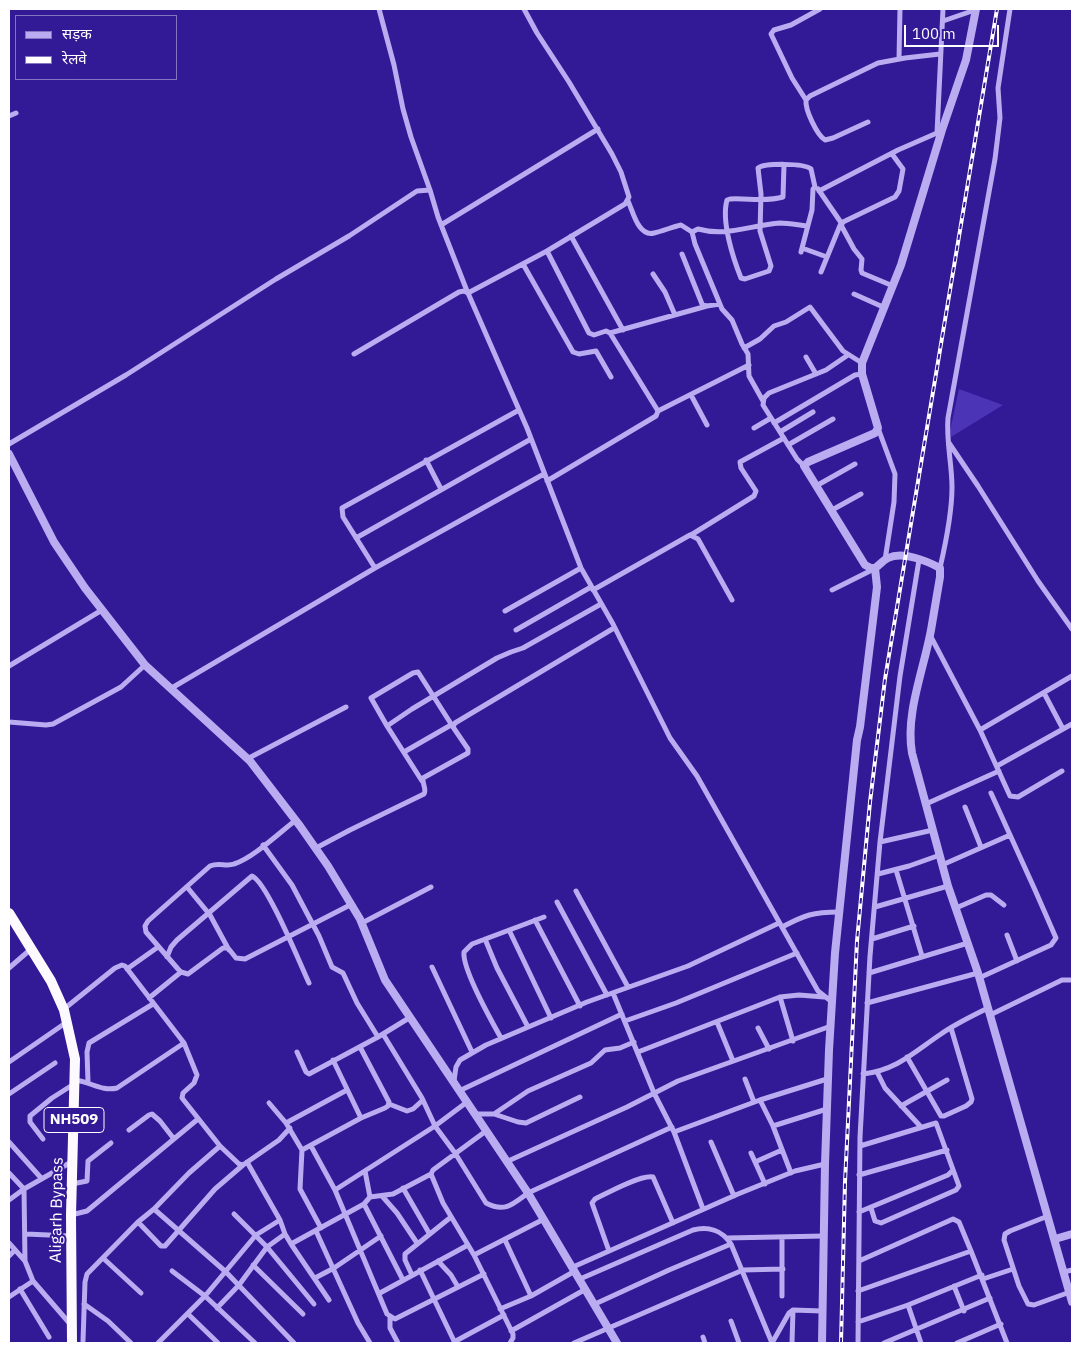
<!DOCTYPE html>
<meta charset="utf-8">
<style>
body{margin:0}
#map{position:relative;width:1081px;height:1352px;overflow:hidden;background:#321996;font-family:"IBM Plex Sans","Noto Sans Devanagari",sans-serif}
canvas{display:block}
.frame{position:absolute;inset:0;border:10px solid #fff;pointer-events:none}
.legend{position:absolute;left:15px;top:15px;width:162px;height:65px;box-sizing:border-box;background:#321996;border:1px solid #8475c0;margin:0;padding:6px 9px;list-style:none;font-size:15px;color:#fff}
.legend li{display:flex;align-items:center;gap:10px;height:25px}
.legend b{width:25px;border:1px solid #8475c0}
.scale{position:absolute;left:904px;top:25px;width:95px;height:22px;box-sizing:border-box;border:2px solid #fff;border-top:0;padding-left:6px;font-size:15px;line-height:18px;white-space:nowrap;color:#fff;-webkit-text-stroke:4px #321996;paint-order:stroke}
</style>
<div id="map">
<canvas width="1081" height="1352"></canvas>
<div class="frame"></div>
<ul class="legend">
<li><b style="height:6px;background:#b9acf0"></b>सड़क</li>
<li><b style="height:6px;background:#fff"></b>रेलवे</li>
</ul>
<div class="scale">100 m</div>
</div>
<script>
const ctx = document.querySelector('canvas').getContext('2d');
ctx.lineJoin = 'round';
function paint(path, color) { ctx.fillStyle = color; ctx.fill(path, 'evenodd'); }
function trace(path, color, width, dash) { ctx.strokeStyle = color; ctx.lineWidth = width; ctx.lineCap = dash ? 'butt' : 'round'; ctx.setLineDash(dash || []); ctx.stroke(path); }
function drawText(font, color, halo, rows, align = 'center') {
  ctx.font = font + ' "IBM Plex Sans",sans-serif'; ctx.lineWidth = 4; ctx.setLineDash([]); ctx.textBaseline = 'middle'; ctx.strokeStyle = halo; ctx.fillStyle = color; for (const [text, x, y, turn = 0] of rows) {
    ctx.save(); ctx.translate(x, y); ctx.rotate((+turn || 0) * Math.PI / 180); ctx.textAlign = isNaN(turn) ? turn : align; if (halo) ctx.strokeText(text, 0, 0); ctx.fillText(text, 0, 0); ctx.restore();
  }
}
paint(new Path2D(`
 M959,389L1003,405L951,437L950,431Z`), '#4c34b7');
trace(new Path2D(`
 M379,9L394,65L403,109L411,137L430,190L438,217L467,291
 M943,21L975,10
 M899,59L900,9
 M806,100L792,78L771,34L774,30L791,25L820,9
 M9,116L16,113
 M868,122L833,138L825,140C817,135 805,110 806,100L810,96L878,63L905,58L940,54
 M892,154L903,169L899,191L895,197L843,222L841,225L854,249L862,259L861,270L862,273L893,286
 M784,165L783,197C767,202 747,198 730,199L727,200C721,221 733,258 741,278L745,279L769,271L771,266L760,231L761,194L758,168C765,163 804,163 811,169L815,187L813,189L812,210L801,252
 M818,189L842,224
 M819,191L898,150L937,133L943,9
 M628,201C633,211 638,237 654,233C663,231 672,227 681,225L692,232
 M441,225L598,129
 M571,236L623,330
 M802,248L827,257
 M547,251L589,333L594,335L606,331L610,333L658,411L656,416L547,481
 M682,254L702,304L707,306L720,304
 M523,264L573,352L579,354L596,351L611,377
 M821,272L841,223
 M653,274L665,292L675,315
 M468,293L547,251L625,204L629,197L621,172L612,154L569,82L537,33L524,9
 M854,294L883,307
 M610,333L707,306
 M744,348L760,339L774,326L786,322L810,307L843,351L862,363
 M354,354L459,292L464,291L468,293L527,428L581,568L613,624L670,738L697,776L814,984L818,991L832,1002
 M806,357L816,374
 M691,395L707,425
 M763,401L749,376L748,354L742,344L732,320L722,309L695,244L692,232L698,229C727,237 751,225 780,223C789,223 798,225 807,226
 M658,411L749,365
 M774,423L855,375L862,374
 M754,428L771,418
 M878,428L895,474L894,502L885,560
 M780,432L813,412
 M949,443L978,486L1038,581L1072,629
 M9,444L126,375L276,279L349,236L417,191L430,190
 M788,445L833,419
 M426,460L441,489
 M804,466L797,459L763,405L764,398L769,393L826,370L848,355
 M816,486L855,464
 M832,510L861,494
 M691,535L754,496L756,491L741,468L740,462L784,438
 M356,538L531,439
 M375,568L343,517L342,508L519,410
 M940,568C946,542 952,514 952,487C952,464 946,441 948,418L995,159L1000,118L998,88L1010,9
 M593,590L690,535L698,539L732,600
 M832,590L874,569
 M505,611L581,568
 M516,630L591,587
 M930,635L980,730L1010,796L1018,797L1062,771
 M9,666L102,610
 M170,689L375,568L544,474
 M1044,693L1063,729
 M9,722L46,725L53,724L121,687L145,665
 M387,726L412,709L497,658L511,652L523,648L601,604
 M980,730L1072,676
 M404,752L451,725
 M247,759L346,707
 M997,766L1072,724
 M422,781L387,726L371,698L413,673L418,672L453,727
 M926,804L999,771
 M965,807L981,847
 M296,820C279,833 253,858 234,864C226,867 219,862 210,866L148,921L145,926L146,932L178,969L181,972L188,974L223,948H228L236,958L245,959L352,904
 M880,842L933,830
 M263,845L292,885L319,936L332,967L343,973L357,1003L378,1037
 M316,848L350,830L424,794C427,789 422,784 423,778L468,753V749L453,727L455,723L614,628
 M942,865L1010,835
 M896,870L922,956
 M878,874L909,866L940,855
 M187,887L210,915L229,950
 M576,891L628,987
 M557,902L607,995
 M875,907L948,886
 M956,908L986,895H991L1004,905
 M535,920L580,1006
 M362,923L431,887
 M782,927C805,915 813,912 839,912
 M509,930L551,1018
 M1007,935L1017,961
 M485,939L497,968L528,1027
 M872,939L914,926
 M167,957L171,947L177,940L252,876C267,882 300,964 309,983
 M432,967L472,1052
 M9,968L31,949
 M127,969L158,947
 M869,973L968,943
 M979,978L1051,945L1056,938L1035,890L991,793
 M613,993L654,1093L674,1132L703,1209
 M780,997L793,1041
 M149,998L181,972
 M867,1003L978,973
 M64,1009L115,968L122,965L125,966L184,1043L197,1075L194,1083L183,1093L182,1098L220,1146L239,1164L243,1165L279,1140L290,1128
 M990,1015L1062,980H1072
 M625,1021L676,1003L797,953
 M717,1022L733,1061
 M758,1028L769,1049
 M383,1034L422,1098L435,1126L455,1153L486,1203C505,1213 513,1204 528,1193L672,1127
 M501,1038C492,1022 462,968 464,952L472,944L544,917
 M297,1052L306,1072L309,1074L378,1037L409,1018
 M638,1052L780,997L799,995L824,997
 M907,1057L941,1116H944L966,1106L971,1102L972,1099L951,1028
 M333,1060L361,1118
 M9,1062L67,1022
 M877,1072L885,1088L921,1127
 M863,1074C897,1070 914,1052 941,1034C955,1024 972,1016 988,1008
 M745,1079L754,1102
 M74,1080C89,1081 102,1092 117,1088L184,1043
 M454,1081L456,1067L460,1060L486,1045L587,1002L688,966L779,923
 M88,1082L87,1052L89,1043L153,1004
 M459,1091L622,1014
 M9,1094L55,1063
 M760,1100L773,1126L791,1173
 M467,1102L435,1126L335,1190L387,1314L395,1319L484,1274
 M269,1103L286,1123L302,1150L361,1118L385,1108L388,1106L389,1102L360,1047
 M389,1104L407,1111L413,1109L423,1100
 M901,1106L947,1080
 M475,1114H494L528,1091L591,1063L605,1050L620,1048L634,1042
 M494,1114L518,1122L526,1123L580,1097
 M286,1123L347,1090
 M773,1126L827,1109
 M129,1130L149,1115L152,1114L160,1121L174,1139
 M486,1131L433,1170L431,1174L443,1203L474,1255L513,1334V1338L510,1343
 M674,1132L760,1100L827,1079
 M43,1139L30,1122V1116L52,1098L74,1084
 M9,1142L42,1179
 M711,1142L734,1196
 M311,1146L335,1190
 M860,1146L936,1123L959,1186L956,1190L881,1223L875,1221L871,1208
 M302,1150L300,1189L321,1228
 M751,1153L765,1184
 M247,1162L280,1220L285,1234L291,1244L329,1300
 M506,1162L627,1107L678,1081L831,1026
 M755,1162L782,1150
 M365,1171L370,1197
 M9,1173L24,1189L25,1261
 M859,1175L947,1150
 M72,1184L87,1181L88,1161L111,1143
 M403,1188L429,1233
 M382,1196L397,1213L417,1243
 M9,1200L24,1189L73,1161
 M364,1204L403,1280
 M154,1209L226,1272L294,1343
 M859,1212L948,1175L953,1170
 M234,1214L267,1247L314,1304
 M71,1215L87,1211L198,1119
 M1048,1216L1010,1231L1005,1234L1004,1240L1019,1286L1028,1304L1034,1305L1070,1292
 M138,1222L161,1246H165L215,1189L243,1165
 M316,1231L358,1323L370,1343
 M26,1234L71,1236
 M727,1238L824,1236
 M505,1240L531,1296
 M9,1243L25,1261L33,1281L71,1325
 M291,1244L364,1204L370,1197L393,1194L431,1174
 M609,1251L592,1203L595,1199C607,1193 642,1174 653,1177L673,1223
 M474,1255L544,1219
 M9,1256L15,1250
 M103,1258L141,1293
 M438,1261L451,1275L458,1287
 M859,1261L953,1219L959,1222L971,1251
 M253,1265L303,1314
 M573,1267L738,1194L795,1171L825,1164
 M420,1270L455,1343
 M172,1271L205,1296L255,1343
 M1064,1272L1072,1270
 M412,1275L405,1260V1254L451,1217
 M315,1278L334,1268L381,1236
 M580,1279L693,1230C708,1226 722,1230 731,1244L772,1343
 M983,1279L1013,1269
 M954,1286L964,1311
 M20,1289L49,1337
 M858,1291L971,1251L1007,1343
 M380,1293L468,1245
 M782,1296V1238
 M9,1297L33,1281
 M84,1304L108,1321L131,1343
 M595,1304L669,1270L731,1244
 M908,1305L921,1343
 M217,1308L239,1285L267,1247L285,1234
 M500,1309L531,1296L575,1271
 M188,1314L218,1343
 M390,1317V1328L398,1343
 M731,1321L739,1343
 M858,1322L908,1305L982,1275
 M511,1331L586,1289
 M703,1337L705,1343
 M83,1341L85,1282L87,1274L138,1222L154,1209L189,1173L220,1146
 M454,1342L504,1315
 M158,1343L205,1296L256,1235L280,1220
 M574,1343L743,1270L783,1269
 M772,1343L789,1313L793,1310L822,1311
 M792,1343L793,1310
 M858,1343L860,1137L870,956L880,842L900,676L919,560
 M884,1343L990,1298
 M957,1343L1001,1324`), '#b9acf0', 5);
trace(new Path2D(`
 M976,9L966,60L942,130L901,265L862,363V374L878,428L875,433L808,462L804,466L865,565L871,568H875C880,565 883,560 888,558C903,551 927,561 940,568V577C937,595 934,613 931,630C924,669 905,714 912,753L948,886L978,973L1072,1302
 M9,454L54,542L85,588L145,665L250,761L300,826L328,866L360,919L385,980L528,1193L617,1343
 M1055,1239L1072,1234
 M822,1343L825,1164L829,1050L835,953L857,740L860,727L877,587L875,568`), '#b9acf0', 8);
trace(new Path2D(`
 M9,913L51,981L64,1010L75,1059L71,1215L72,1343`), '#fcfaff', 10);
const rail = new Path2D(`
 M841,1343L845,1182L857,941L870,802L885,679L997,9`);
trace(rail, '#fff', 4);
trace(rail, '#321996', 2, [5.5]);
for (const [x, y, w] of [
 [74,1120,60]
]) { const box = new Path2D(); box.roundRect(x - w / 2, y - 12.5, w, 25, 4); ctx.fillStyle = '#321996'; ctx.fill(box); trace(box, '#fff', 1); }
drawText('bold 15px', '#fff', null, [
 ["NH509",74,1120]
]);
drawText('16px', '#fff', '#321996', [
 ["Aligarh Bypass",57,1210,-89]
]);
</script>
